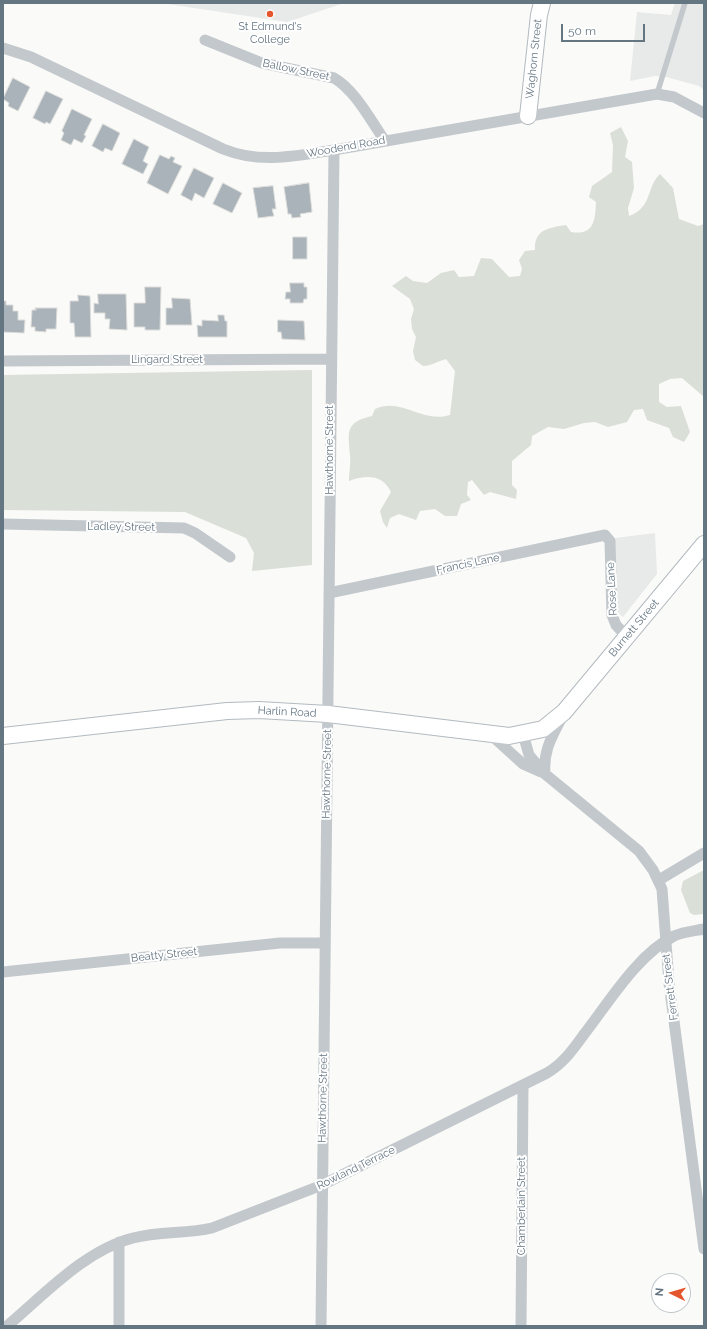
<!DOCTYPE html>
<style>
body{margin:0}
#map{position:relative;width:707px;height:1329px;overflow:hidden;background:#fafaf8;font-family:Raleway,sans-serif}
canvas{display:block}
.frame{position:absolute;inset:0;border:4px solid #657683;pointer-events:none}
.north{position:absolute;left:651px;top:1273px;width:40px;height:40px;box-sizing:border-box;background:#fff;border:1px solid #c1c8cd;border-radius:50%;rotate:275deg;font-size:11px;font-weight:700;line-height:16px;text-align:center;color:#657683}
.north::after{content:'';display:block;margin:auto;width:14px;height:18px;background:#e4572e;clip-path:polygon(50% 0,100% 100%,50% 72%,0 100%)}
.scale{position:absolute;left:561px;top:24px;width:84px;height:18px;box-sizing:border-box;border:2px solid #657683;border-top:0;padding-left:5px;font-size:12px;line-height:14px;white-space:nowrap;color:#657683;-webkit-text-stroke:3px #fff;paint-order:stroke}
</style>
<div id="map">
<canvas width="707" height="1329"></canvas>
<div class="frame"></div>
<div class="north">N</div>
<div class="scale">50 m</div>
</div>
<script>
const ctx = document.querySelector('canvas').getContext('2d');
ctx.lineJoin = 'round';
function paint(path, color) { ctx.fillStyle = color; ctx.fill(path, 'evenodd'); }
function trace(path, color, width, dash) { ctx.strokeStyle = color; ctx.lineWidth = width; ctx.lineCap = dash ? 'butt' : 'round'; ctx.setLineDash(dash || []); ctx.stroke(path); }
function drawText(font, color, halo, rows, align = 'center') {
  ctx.font = font + ' Raleway,sans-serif'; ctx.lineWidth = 4; ctx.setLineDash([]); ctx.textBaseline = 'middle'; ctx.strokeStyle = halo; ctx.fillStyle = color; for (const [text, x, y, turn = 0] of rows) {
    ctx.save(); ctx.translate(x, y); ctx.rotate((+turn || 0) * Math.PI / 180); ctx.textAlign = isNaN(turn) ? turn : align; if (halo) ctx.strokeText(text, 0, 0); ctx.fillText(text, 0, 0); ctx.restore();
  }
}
paint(new Path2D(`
 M161,3H344L287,22Z
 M675,3H704V90L699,86L666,77L655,76L630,81L637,12L671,15Z
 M655,533L657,574L623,617L617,612L615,538Z`), '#e8e9e9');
paint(new Path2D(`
 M621,127L628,141L625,157L632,162L634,188L628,208L629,216C653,207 646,187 660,174L673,188L679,219L698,226L704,224V397L682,378L670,379L659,384V402L667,407L681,406L690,432L684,442L673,437L669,428L647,420L643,409L634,410L627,422L608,427L595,422L584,423L564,429L548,427L532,436L531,445L512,461V485L517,490L516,499L490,492L484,495L472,480L468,482L467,495L471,500L461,504L457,516H445L435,509L420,511L416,520L399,514L390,518L387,528L383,522L380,511L391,492C382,474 366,475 349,481C349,472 351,464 350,455C348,432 345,422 372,416L375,409C402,397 422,424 450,415L455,371L446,359C438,361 431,366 423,366L415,360L413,351L416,337L412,329L411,319L414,309L410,299L392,286L406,276L413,281L427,283L441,273L454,270L459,277L474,276L481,258L492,259L509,277L520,276L522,269L519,260L525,251L535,250C534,229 549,228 566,225L571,232C595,236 595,219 596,202L589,197L592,186L612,172L613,145L610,133Z
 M312,370V565L252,571L254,553L246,538L185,512L3,510V375Z
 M704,870V914L694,915L690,913L681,890L683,881Z`), '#dadfd7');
const building = new Path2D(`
 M13,78L30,87L18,111L8,106L9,103L3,99Z
 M46,91L63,99L50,124L46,122L45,124L33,118Z
 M72,109L92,119L84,135L86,136L82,143L74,139L71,145L61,140L64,133L62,131Z
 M103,124L120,133L112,151L105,148L103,152L92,146Z
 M134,139L149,147L143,161L148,164L143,174L122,164Z
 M160,155L169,159L171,156L175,158L173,162L182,166L168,194L147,183Z
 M194,168L214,178L204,198L195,193L192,201L181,195Z
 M223,183L242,193L232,213L213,204Z
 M309,183L312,212L300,214L301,217L292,218L291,214H288L284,187Z
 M273,186L276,209H272L274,216L258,218L253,188Z
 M293,237H307V259H293Z
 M290,283H304V287H307V299H304L303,303H290V299H285L286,292H290Z
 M145,287H161L160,330H145V327H134V303H145Z
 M98,294H126L127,330L109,329L110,319H105V313H94V303L98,304Z
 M78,295L90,296L91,337H75L74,323H70V301H78Z
 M172,298L190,299L192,325H166V308H172Z
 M3,301H6V305H13V311H18V320H25L24,333L3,332Z
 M35,308H57L56,329H46V332L35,331V327H31L32,310H36Z
 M218,315H224L225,321H227V337H198L197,325L202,326V320L218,321Z
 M278,320L304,321L305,340L282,339L281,332H278Z`);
paint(building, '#aab3b9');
trace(building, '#dcdcda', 1);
const secondary = new Path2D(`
 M528,116L539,15L542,3
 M3,736L227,711L259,710L328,714L509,736L543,729L564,712L704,544`);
trace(secondary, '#b3babf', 18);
trace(new Path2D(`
 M657,94L685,3`), '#c3c8cc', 5.5);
trace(new Path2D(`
 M205,40L262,63L334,78C355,90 371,121 385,141
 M3,48L31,57L223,149C260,164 296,156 334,150L657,94L674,97L704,113
 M3,361L331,359
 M3,524L184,528L195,533L230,557
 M329,593L605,535L610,541L612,615L616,625L627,637
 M490,734L523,764L541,772
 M523,734L529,755L545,774L639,851L653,870L662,889L669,983L704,1249
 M545,774C543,750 552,737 562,717
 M659,880L704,853
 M3,972L280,943H325
 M119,1242V1326
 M7,1326C44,1295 85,1250 133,1238C159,1231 186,1234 212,1228L322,1185L547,1073C564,1063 574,1048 585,1033C609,1002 638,954 674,936C683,932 694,931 704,929
 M321,1326L334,150
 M521,1326L523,1086`), '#c3c8cc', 11);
trace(secondary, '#fff', 16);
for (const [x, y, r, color] of [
 [270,14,4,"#e4572e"]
]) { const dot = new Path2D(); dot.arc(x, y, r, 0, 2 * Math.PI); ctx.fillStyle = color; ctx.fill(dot); trace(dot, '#fff', 1.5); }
drawText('11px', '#657683', '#fff', [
 ["St Edmund's",270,27],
 ["College",270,40]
]);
drawText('11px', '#657683', '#fff', [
 ["Waghorn Street",534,59,-84],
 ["Ballow Street",296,70,12],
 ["Woodend Road",346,147,-10],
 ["Lingard Street",167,360],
 ["Hawthorne Street",330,450,-90],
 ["Ladley Street",121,527,1],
 ["Francis Lane",468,564,-12],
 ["Rose Lane",612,589,-93],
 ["Burnett Street",634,628,-50],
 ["Harlin Road",287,712,3],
 ["Hawthorne Street",327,774,-89],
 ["Beatty Street",164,955,-6],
 ["Ferrett Street",670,987,-97],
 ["Hawthorne Street",323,1098,-89],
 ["Rowland Terrace",356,1168,-26],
 ["Chamberlain Street",522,1206,-90]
]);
</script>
